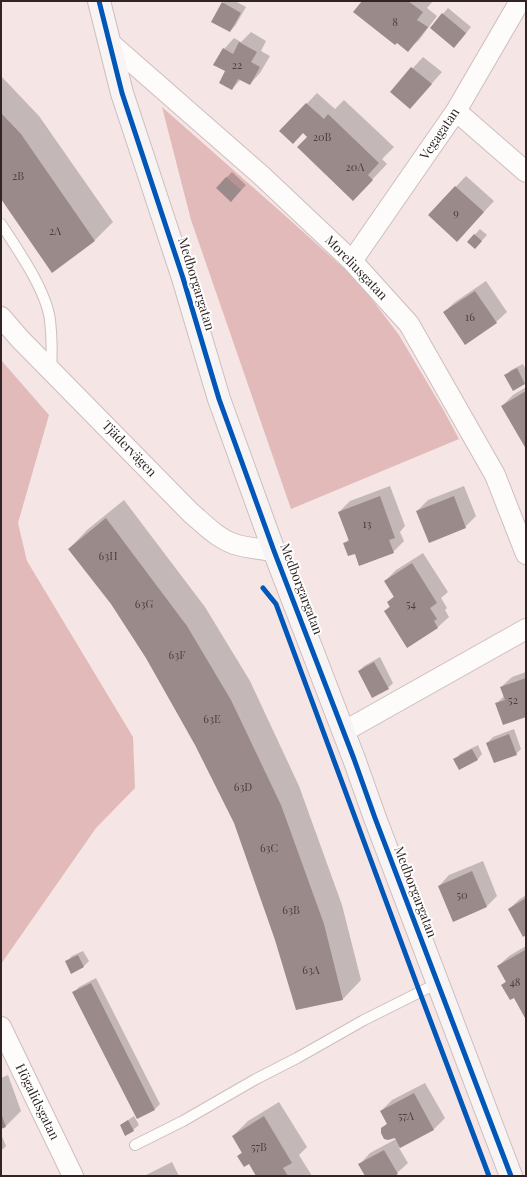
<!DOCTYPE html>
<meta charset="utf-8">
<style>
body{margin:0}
#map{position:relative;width:527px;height:1177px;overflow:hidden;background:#f6e5e5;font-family:"Playfair Display",serif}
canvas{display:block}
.frame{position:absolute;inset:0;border:2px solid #302524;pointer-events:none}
</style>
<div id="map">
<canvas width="527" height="1177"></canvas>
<div class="frame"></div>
</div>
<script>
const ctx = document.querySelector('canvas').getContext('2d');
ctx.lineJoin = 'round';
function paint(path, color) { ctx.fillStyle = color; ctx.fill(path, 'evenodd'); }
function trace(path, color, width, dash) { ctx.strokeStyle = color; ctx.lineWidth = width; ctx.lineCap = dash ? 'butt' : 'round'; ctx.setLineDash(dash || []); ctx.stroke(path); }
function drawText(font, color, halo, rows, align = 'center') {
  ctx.font = font + ' "Playfair Display",serif'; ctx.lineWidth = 4; ctx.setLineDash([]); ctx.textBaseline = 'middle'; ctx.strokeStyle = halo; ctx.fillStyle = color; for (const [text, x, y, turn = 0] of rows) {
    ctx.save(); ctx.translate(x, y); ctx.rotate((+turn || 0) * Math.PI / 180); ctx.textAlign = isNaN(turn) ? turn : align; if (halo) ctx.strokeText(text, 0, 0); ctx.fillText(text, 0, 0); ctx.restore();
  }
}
paint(new Path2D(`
 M162,107L281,212L358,281L399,335L444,411L459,439L291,509L191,220Z
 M1,360L49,415L18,523L27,561L133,737L135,788L96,828L1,964Z`), '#e2baba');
paint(new Path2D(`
 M225,1H235L246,7L235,26L230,31L213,21Z
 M363,1H433L427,8L437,16L419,40L408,50Z
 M448,8L471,27L460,41L431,28Z
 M251,32L266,41L261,51L270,56L260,73L250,84L241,79L232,89L227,71L224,49L234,38L241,42Z
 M423,57L442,72L410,108L391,92Z
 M1,76L39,116L113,222L95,240L52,271L1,197Z
 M317,93L335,109L344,100L394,147L382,159L387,164L368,184L311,134L281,131Z
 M232,172L246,185L237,195L226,178Z
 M466,176L494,201L467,230L429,215Z
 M480,229L487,235L475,248L468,242Z
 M486,281L507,312L496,322L444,312L455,302Z
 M523,364L526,370V382L513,390L506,375L511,370Z
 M526,387V447L502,406L513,395Z
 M390,486L405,526L400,532L404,541L393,552L355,553L344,544L349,539L339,512L350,501Z
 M464,486L476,516L465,527L417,511L428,500Z
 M124,500L205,607L250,681L299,786L342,905L361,980L343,999L276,940L235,823L196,745L146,658L112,604L69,549L87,530Z
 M423,553L448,592L441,598L447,608L445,610L449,617L438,627L407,646L385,611L390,606L388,602L394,596L385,581L396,570Z
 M380,657L393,683L388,688L359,671L364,666Z
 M526,672V716L497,703L504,696L501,687L512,677Z
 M514,729L521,749L516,754L487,743L493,737Z
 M478,745L482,754L477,760H455L460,754Z
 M483,861L497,896L487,906L439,886L449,875Z
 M526,895V934L509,909L520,899Z
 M526,946V1016L525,1017L514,997L502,985L506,981L498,966L509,956Z
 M83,951L89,961L83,967L67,961L72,956Z
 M96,978L160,1104L155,1109L137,1118L74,992L79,987Z
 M8,1075L21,1111L6,1126L1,1128V1078Z
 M425,1083L445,1118L434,1129L399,1148L408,1163L397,1173L392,1176H366L360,1164L370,1153L396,1139L382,1128L388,1123L381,1111L392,1100Z
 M279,1102L307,1147L299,1155L312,1176H257L249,1163L238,1156L242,1152L233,1136L248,1121Z
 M134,1116L139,1125L133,1130L121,1125Z
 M1,1134L6,1146L1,1151Z
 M172,1162L179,1176H144Z`), '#0003');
paint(new Path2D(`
 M362,1H408L423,12L417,20L428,27L408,52L397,43L395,45L353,12Z
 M222,2L241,13L230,32L211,22Z
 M442,13L466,33L454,48L430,28Z
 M239,42L257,52L251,62L260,67L250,85L238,79L232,90L219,83L225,71L213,65L223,48L233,54Z
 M411,67L432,84L410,109L390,92Z
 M306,103L324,119L328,114L379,163L368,175L373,180L353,201L297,147L307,137L303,133L293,144L279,131Z
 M1,113L21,134L95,241L52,273L1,199Z
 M226,177L241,190L231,202L216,188Z
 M455,186L484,212L457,242L428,215Z
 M474,234L482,241L475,249L467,242Z
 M475,291L497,323L465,345L443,312Z
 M517,368L525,384L513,391L504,375Z
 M526,391V449L501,406Z
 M380,496L395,538L389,540L394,553L359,566L355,554L348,556L343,543L349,541L338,512Z
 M454,496L466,528L429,543L416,511Z
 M106,518L187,626L231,700L281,805L324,924L343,1000L296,1010L275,940L234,823L195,745L146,658L111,604L68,549Z
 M412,563L437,603L430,608L437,619L434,621L438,628L407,648L384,611L390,607L387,602L394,597L384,581Z
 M374,662L389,689L372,698L358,671Z
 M526,678V717L503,725L495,703L505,700L500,687Z
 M509,734L517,755L494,763L486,743Z
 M472,749L478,760L459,770L453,759Z
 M472,871L487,907L453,922L438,886Z
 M526,898V935L523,937L508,909Z
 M525,950L526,953L525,1018L514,998L510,1000L501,985L506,982L497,966Z
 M78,955L84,967L71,974L65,961Z
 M91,983L155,1110L137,1119L72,992Z
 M414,1093L434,1130L400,1148L395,1138L388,1140L384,1139L381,1133V1128L387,1124L380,1111Z
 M1,1113L6,1127L1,1129Z
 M264,1116L292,1163L283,1168L288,1176H256L249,1164L244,1167L237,1156L242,1153L232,1136Z
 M128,1120L134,1131L125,1136L120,1125Z
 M384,1150L398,1174L394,1176H365L358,1164Z`), '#9b8a8a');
const lane = new Path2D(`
 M1,224C18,250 46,290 50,320C52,337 52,354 51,370
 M135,1145L183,1121L256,1079L297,1058L364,1020L438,983`);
const street = new Path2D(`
 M109,42L262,176L352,261L409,324L495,475L526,554
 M456,111L526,172
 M352,261L456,111L520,1
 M1,317L20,339L191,513C204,524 217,538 234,544C246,548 261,549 274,551
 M343,732L526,629
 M1,1027L73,1176`);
const secondary = new Path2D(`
 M99,1L122,93L183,278L219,399L274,551L354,759L375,818L511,1176`);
trace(lane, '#ccbebe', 12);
trace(street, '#ccbebe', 22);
trace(secondary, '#ccbebe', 24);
trace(lane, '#fefbfb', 10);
trace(street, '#fefbfb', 20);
trace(secondary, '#f9f4f4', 22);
trace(new Path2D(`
 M99,1L122,93L183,278L219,399L274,551L354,759L375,818L511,1176
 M263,588L276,604L420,993L489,1176`), '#0057b8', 5);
drawText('11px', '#4b3e3e', null, [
 ["8",395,23],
 ["22",237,66],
 ["20B",322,138],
 ["20A",355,168],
 ["2B",18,177],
 ["9",456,214],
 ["2A",55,232],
 ["16",470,318],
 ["13",367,525],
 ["63H",108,557],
 ["63G",144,605],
 ["54",411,605],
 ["63F",177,656],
 ["52",513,701],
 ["63E",212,720],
 ["63D",243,788],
 ["63C",269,849],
 ["50",462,896],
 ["63B",291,911],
 ["63A",311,971],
 ["48",515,983],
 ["57A",406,1117],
 ["57B",259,1148]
]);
drawText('13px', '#302524', '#fff', [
 ["Vegagatan",440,134,-56],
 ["Moreliusgatan",356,268,46],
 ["Medborgargatan",196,284,73],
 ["Tjädervägen",129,449,46],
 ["Medborgargatan",301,589,69],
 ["Medborgargatan",415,892,69],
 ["Högalidsgatan",37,1102,64]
]);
</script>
